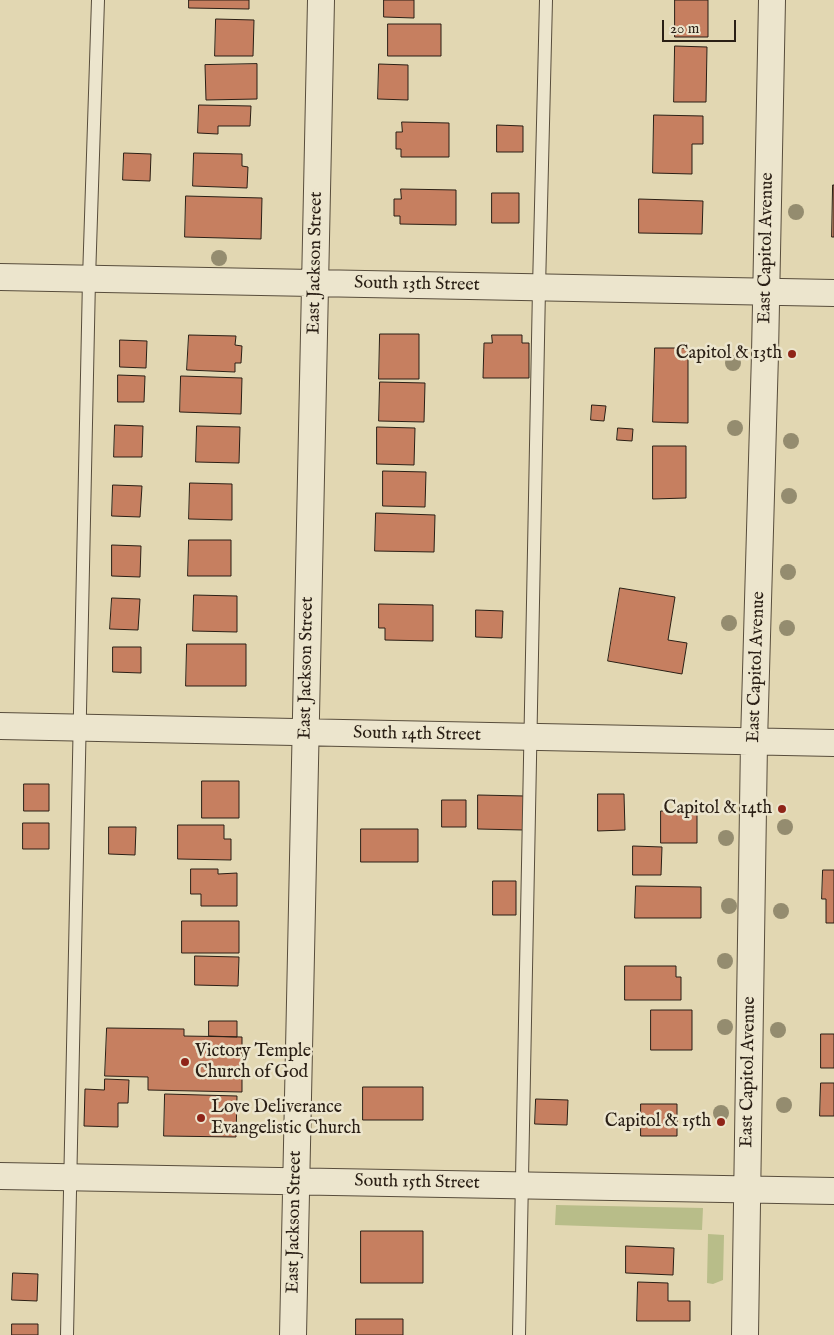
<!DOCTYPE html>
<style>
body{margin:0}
#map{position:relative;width:834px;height:1335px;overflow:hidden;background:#e2d7b2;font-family:"IM FELL English",serif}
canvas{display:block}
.scale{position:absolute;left:662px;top:20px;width:74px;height:22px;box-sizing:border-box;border:2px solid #2a1f15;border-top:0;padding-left:6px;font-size:15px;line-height:18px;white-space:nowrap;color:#2a1f15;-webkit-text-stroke:4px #ece5cd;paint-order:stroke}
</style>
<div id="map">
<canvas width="834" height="1335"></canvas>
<div class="scale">20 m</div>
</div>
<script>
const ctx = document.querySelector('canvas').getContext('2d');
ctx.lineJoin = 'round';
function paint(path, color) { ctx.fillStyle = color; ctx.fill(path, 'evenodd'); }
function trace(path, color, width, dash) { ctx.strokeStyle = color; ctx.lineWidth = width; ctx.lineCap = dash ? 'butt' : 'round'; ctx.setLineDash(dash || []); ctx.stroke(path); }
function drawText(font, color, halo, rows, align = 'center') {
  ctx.font = font + ' "IM FELL English",serif'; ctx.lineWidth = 5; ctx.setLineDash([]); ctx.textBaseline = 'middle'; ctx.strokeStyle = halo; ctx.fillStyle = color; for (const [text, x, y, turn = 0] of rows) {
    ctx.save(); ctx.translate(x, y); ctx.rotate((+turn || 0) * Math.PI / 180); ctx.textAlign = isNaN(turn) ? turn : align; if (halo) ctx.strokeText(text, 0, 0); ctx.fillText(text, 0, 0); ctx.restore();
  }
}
paint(new Path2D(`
 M556,1205L703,1208L702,1230L555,1225Z
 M708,1234L724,1235L723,1280L713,1284L707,1283Z`), '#b8bd89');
const building = new Path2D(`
 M189,0H249V9L189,8Z
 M384,0H414V18L384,17Z
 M675,0H708V37H675Z
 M216,19L254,20L253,56H215Z
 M388,24H441V56H388Z
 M675,46L707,47L706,102H674Z
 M257,64V99L206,100L205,65Z
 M379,64L408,65V100L378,99Z
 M199,105L251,106L250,126H218V134L198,133Z
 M654,115L703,116V144H692V174L653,173Z
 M402,122L449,123V157H401V149H396V132H402Z
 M497,125L523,126V152H497Z
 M124,153L151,154L150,181L123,180Z
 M194,153L242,154V166L248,167L247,188L193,186Z
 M833,185H834V237H832Z
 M401,189L456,190V225L400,224V216H394V199H401Z
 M492,193H519V223H492Z
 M186,196L262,198L261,239L185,237Z
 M639,199L703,201L702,234L639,233Z
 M380,334H419V379H379Z
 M189,335L236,336L235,345L242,346L241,363H235V372L187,370Z
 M492,335H522V343H529V378H483L484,343H492Z
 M120,340L147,341L146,368L120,367Z
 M655,348H688V423L653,422Z
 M118,375L145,376L144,402H118Z
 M181,376L242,378L241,414L180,412Z
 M380,382L425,383L424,422L379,421Z
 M592,405L606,406L604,421L591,420Z
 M115,425L143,426L142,457H114Z
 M197,426L240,427L239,463L196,462Z
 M377,427L415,428L414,465L377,464Z
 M618,428L633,429L632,441L617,440Z
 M653,446H686V498L653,499Z
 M383,471L426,472L425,507L383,506Z
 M190,483L232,484V520L189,519Z
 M113,485L142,486L140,517L112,516Z
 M376,513L435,515L434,552L375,551Z
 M189,540H231V576H188Z
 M112,545L141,546L140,577L112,576Z
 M620,588L675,597L668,640L687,643L682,674L608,661Z
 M194,595L237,596V632L193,631Z
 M112,598L140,599L138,630L110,629Z
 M379,604L433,605V641L385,640V628H379Z
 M476,610L503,611L502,638L476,637Z
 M187,644H246V686H186Z
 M113,647H141V673L113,672Z
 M202,781H239V818H202Z
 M24,784H49V811H24Z
 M598,794H624L625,830L598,831Z
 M478,795L525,796L524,830L478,829Z
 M442,800H466V827H442Z
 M661,811H697V843H661Z
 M23,823H49V849H23Z
 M178,825H224V839H231V860L178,859Z
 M109,827H136L135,855L109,854Z
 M361,829H418V862H361Z
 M633,846L662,847L661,875H633Z
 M191,869H218V874L237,873V906H201V894H191Z
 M823,870H834V923H826V899H822Z
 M493,881H516V915H493Z
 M636,886L701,887V918H635Z
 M182,921H239V953H182Z
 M195,956L239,957L238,986L195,985Z
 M625,966H676V977H681V1000H625Z
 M651,1010H692V1050H651Z
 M209,1021H237V1037L209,1036Z
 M107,1028L184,1029V1036L242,1037V1092L148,1090V1077L105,1076Z
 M821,1034H834V1068H821Z
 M105,1079L129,1080L128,1103H118V1127L84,1126L85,1089L104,1090Z
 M821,1083H834V1116H820Z
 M363,1087H423V1120H363Z
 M165,1094L237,1096L236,1137L164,1136Z
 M536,1099L568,1100L567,1125L535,1124Z
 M641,1104H677V1136H641Z
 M361,1231H423V1283H361Z
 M626,1246L674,1248L673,1275L626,1273Z
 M13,1273L38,1274L37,1301L12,1300Z
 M638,1282L668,1283V1301H690V1321H637Z
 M356,1319H403V1335H356Z
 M12,1324H38V1335H12Z`);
paint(building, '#c67f60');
trace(building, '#2a1f15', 1);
const lane = new Path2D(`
 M67,1335L89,279L98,0
 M519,1335L539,288L546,0`);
const street = new Path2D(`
 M0,277L834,293
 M0,726L834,743
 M0,1176L834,1191
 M293,1335L321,0
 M745,1335L754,742L765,354L772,0`);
trace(lane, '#584d3c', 14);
trace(street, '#584d3c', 28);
trace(lane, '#ece5cd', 12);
trace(street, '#ece5cd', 26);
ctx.fillStyle = '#948c6f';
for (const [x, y] of [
 [796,212],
 [219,258],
 [733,363],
 [735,428],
 [791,441],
 [789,496],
 [788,572],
 [729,623],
 [787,628],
 [785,827],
 [726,838],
 [729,906],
 [781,911],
 [725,961],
 [725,1027],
 [778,1030],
 [784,1105],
 [721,1113]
]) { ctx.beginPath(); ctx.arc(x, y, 8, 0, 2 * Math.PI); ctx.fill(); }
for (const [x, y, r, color] of [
 [792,354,5,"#8f2418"],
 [782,809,5,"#8f2418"],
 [185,1062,5,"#8f2418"],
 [201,1118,5,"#8f2418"],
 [721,1122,5,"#8f2418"]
]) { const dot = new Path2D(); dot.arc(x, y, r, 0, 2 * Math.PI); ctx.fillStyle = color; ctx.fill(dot); trace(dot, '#ece5cd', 2); }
drawText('18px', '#2a1f15', '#ece5cd', [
 ["East Capitol Avenue",767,248,-89],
 ["East Jackson Street",316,263,-89],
 ["South 13th Street",417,285,1],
 ["East Capitol Avenue",757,667,-88],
 ["East Jackson Street",307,668,-89],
 ["South 14th Street",417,735,1],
 ["East Capitol Avenue",749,1072,-89],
 ["South 15th Street",417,1183,1],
 ["East Jackson Street",295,1222,-89]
]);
drawText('18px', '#2a1f15', '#ece5cd', [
 ["Capitol & 13th",782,354],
 ["Capitol & 14th",772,809],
 ["Victory Temple",195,1052,"left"],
 ["Church of God",195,1073,"left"],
 ["Love Deliverance",211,1108,"left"],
 ["Evangelistic Church",211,1129,"left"],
 ["Capitol & 15th",711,1122]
], 'right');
</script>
